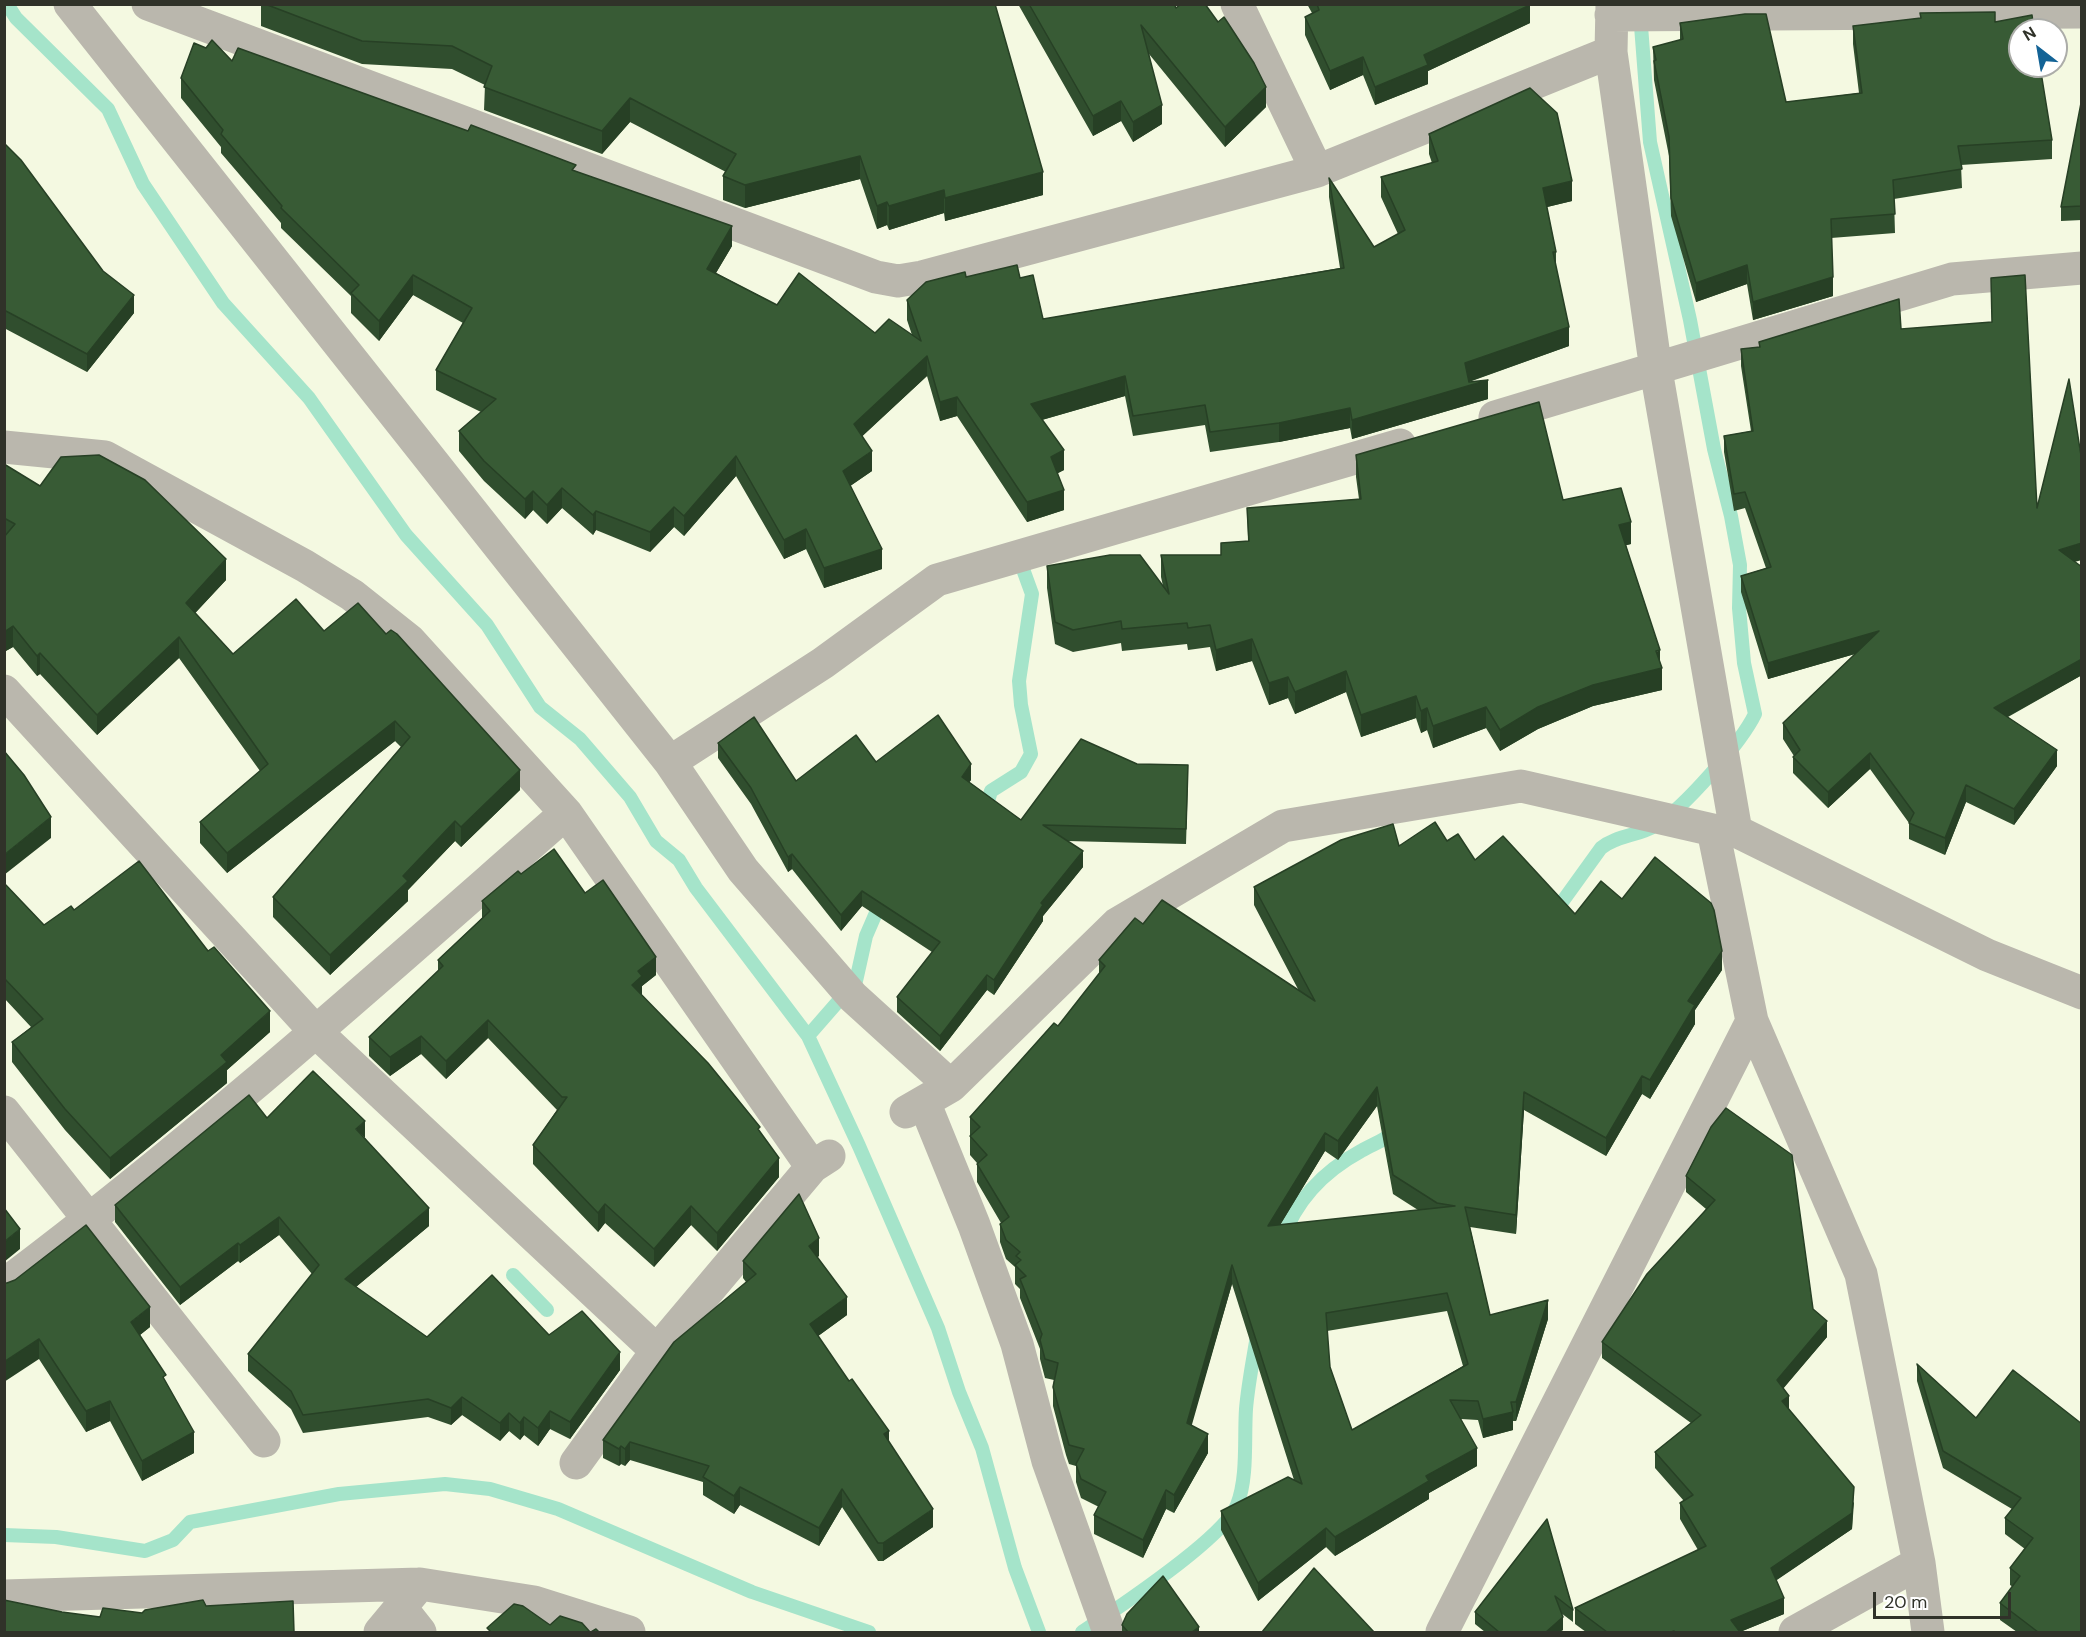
<!DOCTYPE html>
<style>
body{margin:0}
#map{position:relative;width:2086px;height:1637px;overflow:hidden;background:#f4f9e1;font-family:"DM Sans",sans-serif}
canvas{display:block}
.frame{position:absolute;inset:0;border:6px solid #303229;pointer-events:none}
.north{position:absolute;left:2008px;top:18px;width:60px;height:60px;box-sizing:border-box;background:#fff;border:2px solid #acada9;border-radius:50%;rotate:329deg;font-size:16px;font-weight:700;line-height:24px;text-align:center;color:#303229}
.north::after{content:'';display:block;margin:auto;width:21px;height:27px;background:#136396;clip-path:polygon(50% 0,100% 100%,50% 72%,0 100%)}
.scale{position:absolute;left:1873px;top:1592px;width:138px;height:27px;box-sizing:border-box;border:3px solid #303229;border-top:0;padding-left:8px;font-size:18px;line-height:21px;white-space:nowrap;color:#303229;-webkit-text-stroke:4px #fff;paint-order:stroke}
</style>
<div id="map">
<canvas width="2086" height="1637"></canvas>
<div class="frame"></div>
<div class="north">N</div>
<div class="scale">20 m</div>
</div>
<script>
const ctx = document.querySelector('canvas').getContext('2d');
ctx.lineJoin = 'round';
function trace(path, color, width, dash) { ctx.strokeStyle = color; ctx.lineWidth = width; ctx.lineCap = dash ? 'butt' : 'round'; ctx.setLineDash(dash || []); ctx.stroke(path); }
function paint(path, color) { ctx.fillStyle = color; ctx.fill(path, 'evenodd'); }
trace(new Path2D(`
 M7,4L16,18L108,109L143,184L223,303L309,398L406,535L487,625L540,707L580,739L630,797L656,841L679,860L696,888L808,1036L859,1146L938,1328L959,1392L982,1448L1015,1568L1039,1632
 M984,815L991,791L1021,772L1031,754L1021,705L1019,681L1032,594L1024,572
 M1552,916L1601,848C1617,835 1639,836 1656,825C1683,809 1741,743 1755,714L1744,663L1739,608L1740,565L1731,516L1714,449L1690,320L1650,142L1640,13
 M808,1036L856,981L866,936L882,899
 M1282,1240C1296,1200 1324,1171 1361,1151C1373,1144 1386,1140 1397,1130
 M513,1275L547,1310
 M4,1535L56,1537L145,1551L173,1540L190,1522L339,1494L445,1484L490,1489L558,1509L752,1592L869,1632
 M1082,1632C1115,1610 1224,1538 1237,1505C1248,1477 1244,1439 1246,1409C1248,1385 1253,1360 1257,1336`), '#a5e4ca', 14);
trace(new Path2D(`
 M70,4L670,762L743,870L853,997L951,1086
 M148,4L876,277L898,281L922,277L1317,171L1611,52
 M1237,4L1317,171
 M1612,4L1611,52L1656,370L1736,831
 M1611,15L2082,12
 M1495,417L1952,279L2082,268
 M4,447L105,457L305,566L352,595L410,641L566,813L812,1167
 M4,691L316,1032L657,1351
 M670,762L823,663L937,580L1400,445
 M1752,1021L1861,1274L1919,1563L1928,1632
 M924,1102L974,1225L1017,1344L1048,1461L1109,1632
 M4,1112L264,1441
 M906,1112L951,1086L1117,924L1283,826L1521,786L1713,830L1736,831L1987,955L2082,993
 M4,1285C200,1138 382,974 566,813
 M576,1463L657,1351L812,1167L829,1156
 M4,1596L420,1584L534,1602L629,1632
 M401,1608L420,1632
 M380,1632L420,1584
 M1442,1632L1752,1021L1713,830
 M1795,1632L1919,1563`), '#bab7ad', 33);
paint(new Path2D(`
 M261,4H995L1043,195L945,221L944,213L889,230L887,225L877,229L860,179L745,208L723,200V176L726,172L630,122L602,154L484,110L485,85L452,69L362,64L261,26Z
 M1018,4H1174L1176,8L1266,107L1225,147L1149,54L1162,124L1133,142L1121,121L1093,136Z
 M1307,4H1530V23L1428,71V84L1375,105L1363,75L1330,90L1305,35V17L1312,13Z
 M1995,22L2052,140V159L1961,165L1962,188L1894,199L1895,233L1831,238L1833,296L1753,320L1747,284L1696,302L1671,216L1669,156L1654,80L1653,47L1680,40V23L1786,102L1859,93L1853,44V26Z
 M232,61L576,171L732,246L716,273L777,305L875,333L912,335L907,320V300L966,277L1020,278L1043,319L1340,268L1329,197V178L1374,247L1398,234L1381,197V177L1432,163L1429,154V134L1572,201L1547,207L1556,252V267L1569,346L1469,382L1488,399L1352,439L1350,428L1279,442L1210,452L1205,425L1133,436L1125,396L1042,420L1064,470L1057,473L1064,510L1027,522L957,416L940,421L927,376L862,436L872,471L850,486L882,569L824,588L806,549L784,559L736,476L684,536L674,527L650,552L596,530L593,535L562,508L547,524L533,510L525,519L484,481L459,451V431L481,412L436,390V370L463,323L413,295L379,341L351,313V296L281,228V223L221,153V147L181,98V78Z
 M2082,98V220L2061,221V207Z
 M4,143L134,313L87,372L4,328Z
 M2082,326V348L2080,346V333Z
 M1901,329L2037,508L2075,562L2082,567V675L2008,717L2057,766L2014,825L1966,802L1945,855L1909,839V823L1870,769L1828,808L1793,773V757L1794,756L1783,739V723L1855,654L1768,679L1741,592V576L1766,568L1745,508L1734,511L1724,452V436L1751,431L1741,366V349L1759,347V342Z
 M1356,455L1563,500L1631,544L1626,545L1660,663L1662,690L1593,706L1538,729L1500,751L1486,728L1433,748L1427,730L1421,733L1416,718L1361,737L1346,692L1295,714L1288,698L1269,705L1252,661L1216,671L1210,647L1188,650L1187,644L1122,651L1121,643L1073,652L1055,644L1047,588V566L1163,586L1161,577V555H1221V543L1248,541L1247,508L1359,499L1356,477Z
 M4,464L40,486L226,580L195,613L233,654L324,631L520,790L461,847L455,841L408,890V901L330,975L273,917V897L401,747L395,741L227,873L200,843V822L260,771L179,658L97,735L40,674L37,676L13,647L4,652Z
 M718,743L796,781L876,762L971,780L969,782L1021,820L1137,764L1188,780L1186,844L1067,841L1083,867L1043,916V921L994,995L987,990L940,1051L897,1012V997L932,952L862,906L841,931L792,869L788,872L751,804L718,758Z
 M1447,841L1475,860L1575,914L1622,899L1722,970L1695,1010V1024L1650,1099L1642,1094L1606,1156L1524,1110L1516,1234L1470,1227L1490,1315L1548,1319L1516,1421H1513V1430L1483,1438L1478,1420L1461,1419L1477,1466L1429,1493V1499L1335,1556L1326,1547L1258,1601L1221,1530V1511L1294,1480L1232,1284L1191,1425L1208,1453L1174,1513L1166,1509L1143,1558L1094,1534V1515L1099,1507L1081,1498L1076,1482V1466L1069,1464L1066,1455L1053,1406V1387L1054,1380L1045,1378L1040,1359V1349L1020,1298V1289L1015,1284V1267L1006,1259L1000,1242V1224L1001,1223L977,1182V1163L970,1155V1117L1058,1026L1099,975V960L1143,924L1299,991L1254,905V887L1399,846ZM1377,1106L1393,1194L1418,1210L1280,1225L1325,1151L1338,1160ZM1447,1311L1463,1366L1352,1430L1330,1367L1327,1331Z
 M521,874L585,893L656,975L642,986V994L641,995L760,1132L779,1177L717,1251L691,1225L654,1267L605,1223L598,1232L533,1164V1145L557,1110L488,1038L446,1079L421,1054L390,1076L369,1056V1037L438,971V960L482,918V901Z
 M4,883L44,925L74,910L270,1032L227,1070V1083L110,1179L65,1130L12,1062V1042L31,1027L4,998Z
 M267,1118L365,1138L429,1226L356,1287L427,1337L549,1335L620,1370L570,1439L550,1429L538,1446L524,1435L520,1440L509,1431L500,1441L462,1415L451,1425L428,1417L303,1433L291,1409L248,1371V1354L312,1274L279,1235L240,1263L238,1261L180,1305L115,1222V1205Z
 M1711,1127L1813,1309L1827,1337L1783,1388L1789,1409L1854,1503L1852,1529L1776,1580L1784,1614L1740,1632H1586L1575,1624V1608L1698,1550L1680,1519V1503L1684,1501L1655,1468V1452L1691,1423L1602,1358V1342L1706,1209L1686,1192V1176Z
 M819,1256L817,1257L847,1315L818,1336L889,1442L933,1527L883,1561H878L842,1507L819,1546L740,1505L734,1514L703,1495V1482L630,1460L625,1466L621,1464L619,1466L603,1458V1440L746,1282L743,1278V1261Z
 M4,1283L150,1327L140,1335L166,1383L194,1453L142,1481L110,1421L86,1432L39,1359Z
 M1917,1364L1976,1418L2013,1370L2082,1632H2017L2000,1620V1603L2013,1587L2010,1585V1568L2025,1549L2005,1534V1518L2012,1509L1943,1468L1917,1381Z
 M1547,1519L1573,1610V1622L1561,1613L1563,1630L1559,1632H1485L1475,1624V1612Z
 M1122,1625L1199,1632H1122Z`), '#304e2e');
paint(new Path2D(`
 M1530,5V23L1428,71V84L1375,105V87L1424,55Z
 M1363,57V75L1330,90V71Z
 M1266,87V107L1225,147V127Z
 M630,98V122L602,154V131Z
 M1121,101V121L1093,136V116Z
 M1162,105V124L1133,142V122Z
 M860,156V179L745,208V185Z
 M1043,172V195L945,221V198Z
 M1572,181V201L1543,208V188Z
 M944,190V213L889,230V206Z
 M887,202V225L877,229V206Z
 M732,226V246L707,288V269Z
 M1747,265V284L1696,302V283Z
 M413,275V295L379,341V321Z
 M1833,277V296L1753,320V302Z
 M134,295V313L87,372V354Z
 M1569,327V346L1465,383V363Z
 M927,356V376L854,444V424Z
 M1125,376V396L1031,423V404Z
 M1488,380V399L1352,439V420Z
 M957,397V416L940,421V402Z
 M1350,408V428L1279,442V423Z
 M1064,450V470L1051,477V457Z
 M872,451V471L843,491V471Z
 M736,456V476L684,536V516Z
 M562,488V508L547,524V505Z
 M1064,490V510L1027,522V502Z
 M533,491V510L525,519V499Z
 M674,507V527L650,552V532Z
 M596,511V530L593,535V515Z
 M1631,522V544L1619,547V525Z
 M806,529V549L784,559V540Z
 M2082,543V560L2059,566V550Z
 M882,549V569L824,588V568Z
 M226,559V580L186,623V603Z
 M13,626V647L4,652V632Z
 M1879,631V647L1768,679V663Z
 M179,637V658L97,735V715Z
 M1252,639V661L1216,671V650Z
 M1660,650V668H1662V690L1593,706L1538,729L1500,751V730L1538,707Z
 M40,653V674L37,676V656Z
 M2082,659V675L1994,724V708Z
 M1346,671V692L1295,714V692Z
 M1288,677V698L1269,705V683Z
 M1416,696V718L1361,737V715Z
 M1486,707V728L1433,748V726Z
 M1427,708V730L1421,733V711Z
 M395,721V741L227,873V853Z
 M2057,750V766L2014,825V809Z
 M1870,753V769L1828,808V792Z
 M971,764V780L962,793V777Z
 M520,770V790L461,847V827Z
 M1966,785V802L1945,855V838Z
 M51,817V838L4,875V855Z
 M455,821V841L408,890V901L330,975V955L403,876Z
 M1083,851V867L1043,916V921L994,995V980L1041,903Z
 M792,854V869L788,872V857Z
 M862,891V906L841,931V915Z
 M1722,951V970L1695,1010V1024L1650,1099V1080L1688,1001Z
 M656,957V975L642,986V994L632,1003V985L638,971Z
 M987,975V990L940,1051V1036Z
 M270,1011V1032L227,1070V1083L110,1179V1158L221,1055Z
 M488,1020V1038L446,1079V1061Z
 M421,1036V1054L390,1076V1057Z
 M1642,1076V1094L1606,1156V1138Z
 M1377,1087V1106L1338,1160V1141Z
 M1524,1092V1110L1516,1234V1215Z
 M365,1121V1138L356,1129Z
 M1325,1133V1151L1268,1245V1226Z
 M6,1153V1173L4,1174V1154Z
 M779,1158V1177L717,1251V1233Z
 M605,1204V1223L598,1232V1213Z
 M691,1206V1225L654,1267V1249Z
 M429,1208V1226L345,1296V1279Z
 M279,1217V1235L240,1263V1245Z
 M20,1229V1249L4,1262V1242Z
 M819,1238V1256L809,1264V1246Z
 M238,1243V1261L180,1305V1287Z
 M1232,1265V1284L1187,1442V1423Z
 M847,1297V1315L810,1342V1324Z
 M1548,1300V1319L1516,1421V1402Z
 M150,1307V1327L131,1342V1322Z
 M1827,1321V1337L1777,1396V1380Z
 M39,1339V1359L4,1382V1362Z
 M620,1352V1370L570,1439V1422Z
 M1789,1396V1412L1782,1401Z
 M462,1397V1415L451,1425V1408Z
 M110,1401V1421L86,1432V1411Z
 M550,1411V1429L538,1446V1428Z
 M1513,1412V1430L1483,1438V1419Z
 M509,1413V1431L500,1441V1423Z
 M524,1417V1435L520,1440V1423Z
 M889,1431V1449L884,1434Z
 M194,1432V1453L142,1481V1461Z
 M1208,1434V1453L1174,1513V1495Z
 M630,1442V1460L625,1466V1449Z
 M621,1446V1464L619,1466V1449Z
 M1477,1448V1466L1429,1493V1499L1335,1556V1537L1426,1476Z
 M740,1487V1505L734,1514V1496Z
 M1854,1487L1852,1529L1771,1584V1568Z
 M842,1489V1507L819,1546V1528Z
 M1166,1490V1509L1143,1558V1540Z
 M933,1509V1527L883,1561V1543Z
 M1326,1528V1547L1258,1601V1583Z
 M1784,1598V1614L1740,1632H1731V1620Z
 M1563,1617V1630L1559,1632H1546Z
 M1199,1627V1632H1192Z`), '#274025');
const building = new Path2D(`
 M265,4H995L1043,172L945,198L944,190L889,206L887,202L877,206L860,156L745,185L723,176L736,154L630,98L602,131L484,87L492,66L452,46L362,41Z
 M1029,4H1174L1176,8L1181,4H1205L1218,22L1224,17L1254,63L1266,87L1225,127L1141,25L1162,105L1133,122L1121,101L1093,116Z
 M1317,4H1530V5L1424,55L1428,65L1375,87L1363,57L1330,71L1305,17L1319,10Z
 M1995,12V22L2032,15L2034,30H2020V66H2040L2052,140L1958,146L1962,169L1893,180L1895,214L1831,219L1833,277L1753,302L1747,265L1696,283L1671,198L1669,137L1654,61L1656,60L1653,47L1683,39L1680,23L1745,14H1766L1786,102L1862,93L1853,26L1921,18L1920,13Z
 M212,40L232,61L238,48L468,131L471,125L576,165L572,170L732,226L707,269L777,305L799,273L875,333L889,319L921,341L907,300L926,282L965,272L966,277L1017,265L1020,278L1033,275L1043,319L1344,268L1329,178L1374,247L1405,230L1381,177L1438,161L1429,134L1530,88L1557,113L1572,181L1543,188L1556,252H1553L1569,327L1465,363L1469,382L1488,380L1352,420L1350,408L1279,423L1210,432L1205,405L1133,416L1125,376L1031,404L1064,450L1051,457L1064,490L1027,502L957,397L940,402L927,356L854,424L872,451L843,471L882,549L824,568L806,529L784,540L736,456L684,516L674,507L650,532L596,511L593,515L562,488L547,505L533,491L525,499L484,461L459,431L496,399L436,370L472,308L413,275L379,321L351,293L359,285L281,208L282,206L221,134L223,130L181,78L194,43L206,48Z
 M2082,98V206L2061,207Z
 M4,143L21,160L103,271L134,295L87,354L4,310Z
 M2025,275L2037,508L2069,379L2082,462V543L2059,550L2082,567V659L1994,708L2057,750L2014,809L1966,785L1945,838L1909,823L1914,813L1870,753L1828,792L1793,757L1800,750L1783,723L1879,631L1768,663L1741,576L1771,567L1745,492L1734,494L1724,436L1753,431L1741,349L1760,347L1759,342L1899,299L1901,329L1992,322L1991,278Z
 M1539,402L1563,500L1621,488L1631,522L1619,525L1660,650L1656,651L1662,668L1593,685L1538,707L1500,730L1486,707L1433,726L1427,708L1421,711L1416,696L1361,715L1346,671L1295,692L1288,677L1269,683L1252,639L1216,650L1210,625L1188,628L1187,623L1122,629L1121,621L1073,630L1055,622L1047,566L1110,555H1140L1169,594L1161,555H1221V543L1249,541L1247,508L1361,499L1356,455Z
 M99,455L145,480L226,559L186,603L233,654L296,599L324,631L358,603L386,634L391,630L397,634L520,770L461,827L455,821L403,876L408,881L330,955L273,897L410,737L395,721L227,853L200,822L268,764L179,637L97,715L40,653L37,656L13,626L4,632V537L15,524L4,518V464L40,486L61,457Z
 M938,715L971,764L962,777L1021,820L1081,739L1137,764L1188,765L1186,829L1043,825L1083,851L1041,903L1043,905L994,980L987,975L940,1036L897,997L940,942L862,891L841,915L792,854L788,857L751,788L718,743L754,717L796,781L856,735L876,762Z
 M4,751L24,775L51,817L4,855Z
 M1435,822L1447,841L1458,834L1475,860L1503,836L1575,914L1601,881L1622,899L1655,857L1711,903L1714,910L1722,951L1688,1001L1695,1005L1650,1080L1642,1076L1606,1138L1524,1092L1516,1215L1465,1207L1490,1315L1548,1300L1516,1402H1511L1513,1412L1483,1419L1478,1401L1450,1400L1477,1448L1426,1476L1429,1481L1335,1537L1326,1528L1258,1583L1221,1511L1288,1477L1302,1484L1232,1265L1187,1423L1208,1434L1174,1495L1166,1490L1143,1540L1094,1515L1106,1492L1081,1479L1076,1464L1084,1449L1069,1445L1053,1387L1058,1363L1045,1359L1040,1340L1042,1334L1020,1279L1026,1276L1015,1265L1021,1260L1016,1256L1020,1252L1006,1240L1000,1224L1009,1217L977,1164L987,1155L970,1136L980,1127L970,1117L1054,1023L1058,1026L1105,966L1099,960L1135,918L1143,924L1162,900L1315,1001L1254,887L1341,840L1393,824L1399,846ZM1377,1087L1393,1175L1437,1203L1455,1206L1268,1226L1325,1133L1338,1141ZM1447,1293L1468,1364L1352,1430L1330,1367L1326,1313Z
 M554,849L585,893L603,880L656,957L638,971L642,976L632,985L708,1063L760,1127L758,1129L779,1158L717,1233L691,1206L654,1249L605,1204L598,1213L533,1145L567,1097H562L488,1020L446,1061L421,1036L390,1057L369,1037L443,966L438,960L490,911L482,901L518,871L521,874Z
 M139,861L208,951L214,947L270,1011L221,1055L227,1062L110,1158L65,1109L12,1042L43,1019L4,978V883L44,925L71,906L74,910Z
 M313,1071L365,1121L356,1129L429,1208L345,1279L427,1337L492,1275L549,1335L582,1311L620,1352L570,1422L550,1411L538,1428L524,1417L520,1423L509,1413L500,1423L462,1397L451,1408L428,1399L303,1415L291,1391L248,1354L319,1265L279,1217L240,1245L238,1243L180,1287L115,1205L249,1095L267,1118Z
 M1726,1108L1792,1155L1813,1309L1827,1321L1777,1380L1789,1396L1782,1401L1854,1487L1852,1513L1771,1568L1784,1598L1731,1620L1740,1632H1675L1674,1631L1671,1632H1607L1575,1608L1706,1546L1680,1503L1693,1495L1655,1452L1701,1415L1602,1342L1647,1274L1715,1200L1686,1176L1711,1127Z
 M799,1194L819,1238L809,1246L847,1297L810,1324L849,1381L852,1379L889,1431L884,1434L933,1509L883,1543H878L842,1489L819,1528L740,1487L734,1496L703,1477L709,1466L630,1442L625,1449L621,1446L619,1449L603,1440L674,1342L756,1274L743,1261Z
 M4,1208L20,1229L4,1242Z
 M86,1225L150,1307L131,1322L166,1375L163,1377L194,1432L142,1461L110,1401L86,1411L39,1339L4,1362V1283H7L15,1280Z
 M1917,1364L1976,1418L2013,1370L2082,1424V1632H2038L2000,1603L2020,1576L2010,1568L2033,1538L2005,1518L2021,1498L1943,1451Z
 M1547,1519L1573,1610L1555,1596L1563,1617L1546,1632H1499L1475,1612Z
 M1314,1568L1374,1632H1262Z
 M1163,1576L1199,1627L1192,1632H1128L1122,1625L1127,1614Z
 M4,1600L62,1612L100,1617L103,1608L142,1613L145,1610L203,1600L206,1606L293,1601L294,1632H4Z
 M514,1604L523,1606L550,1625L560,1616L582,1623L590,1632H489L490,1631L487,1628Z
 M596,1629L599,1632H591Z`);
paint(building, '#385b35');
trace(building, '#274025', 1.5);
</script>
